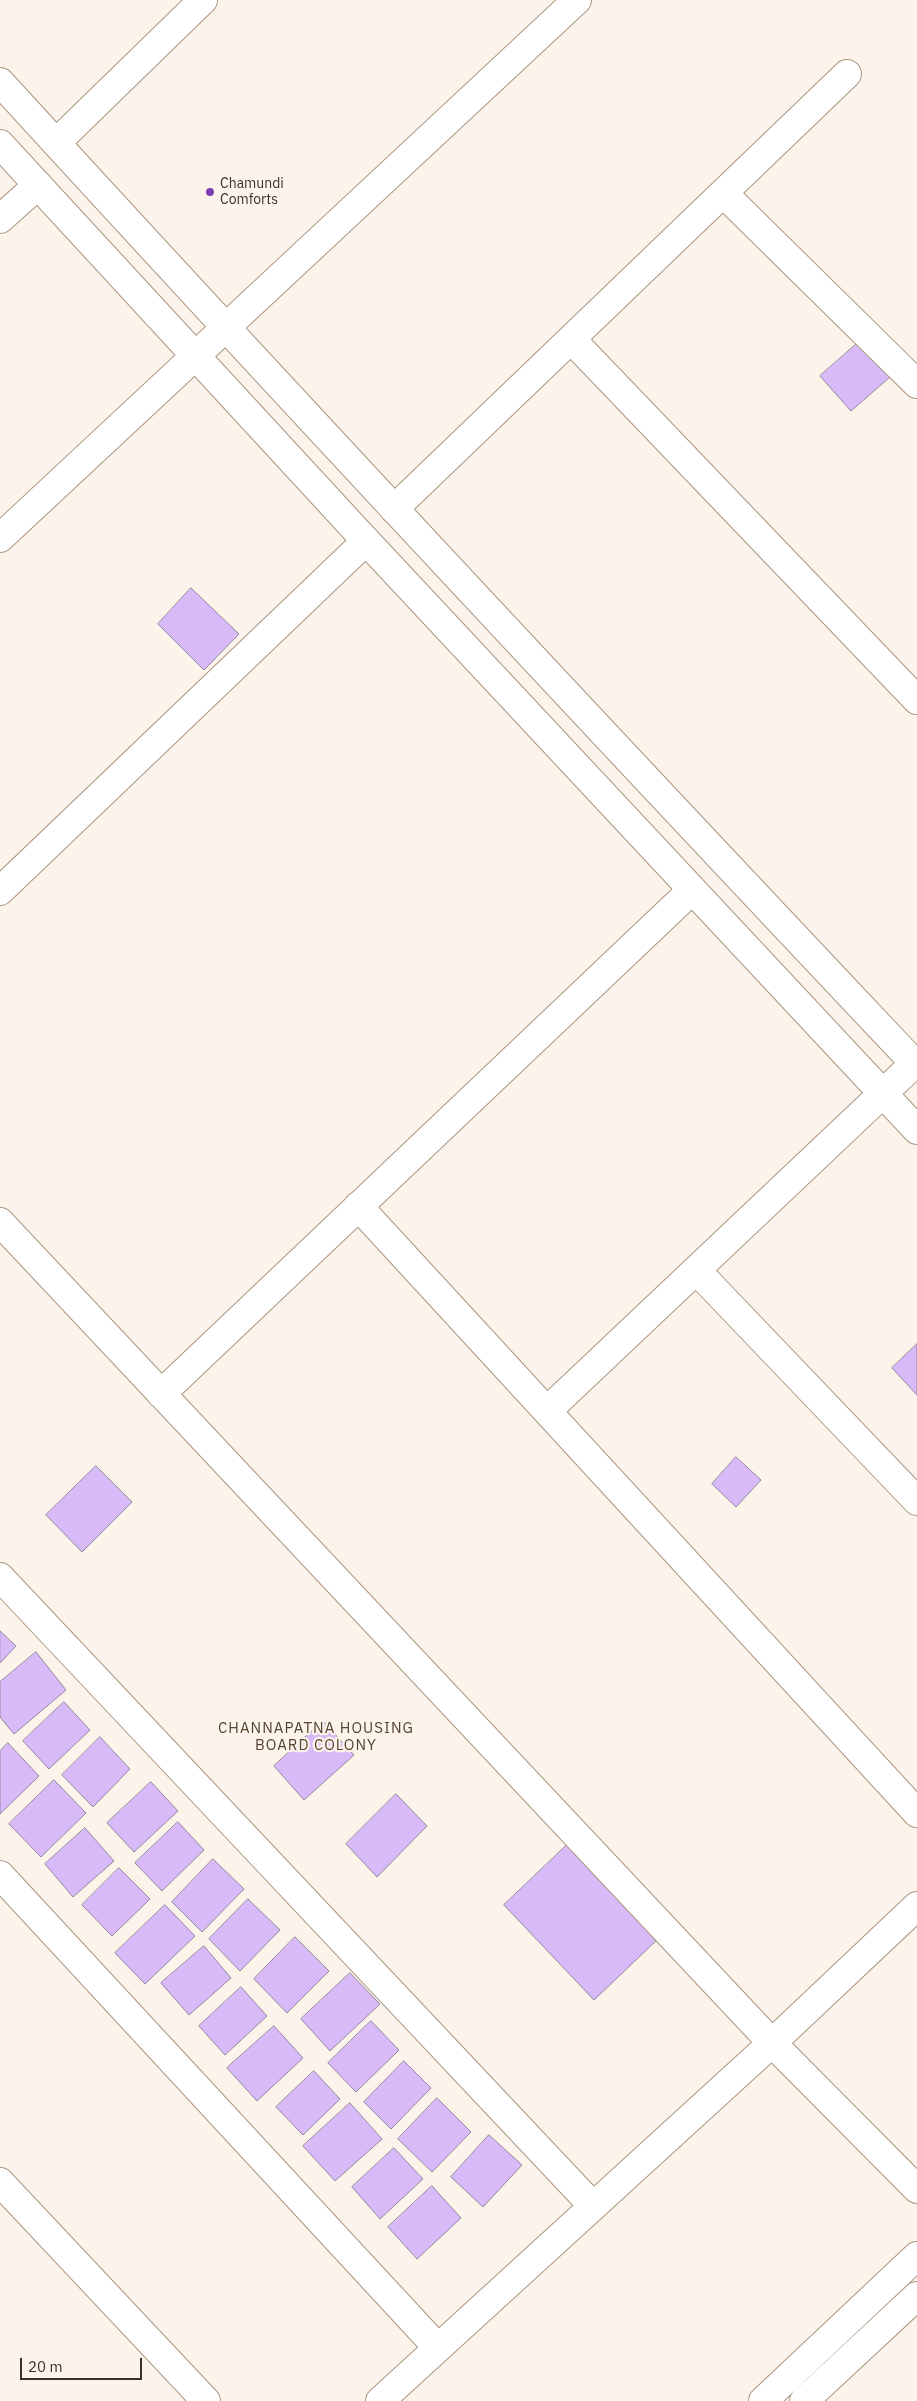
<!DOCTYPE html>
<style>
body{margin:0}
#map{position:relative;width:917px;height:2401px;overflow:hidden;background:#fcf3ea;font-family:"IBM Plex Sans",sans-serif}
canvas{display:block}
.scale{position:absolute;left:20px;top:2358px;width:122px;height:22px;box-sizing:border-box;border:2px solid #393128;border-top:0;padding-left:6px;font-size:15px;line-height:18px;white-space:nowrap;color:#393128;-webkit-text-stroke:4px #fcf3ea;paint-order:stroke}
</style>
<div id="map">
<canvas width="917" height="2401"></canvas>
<div class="scale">20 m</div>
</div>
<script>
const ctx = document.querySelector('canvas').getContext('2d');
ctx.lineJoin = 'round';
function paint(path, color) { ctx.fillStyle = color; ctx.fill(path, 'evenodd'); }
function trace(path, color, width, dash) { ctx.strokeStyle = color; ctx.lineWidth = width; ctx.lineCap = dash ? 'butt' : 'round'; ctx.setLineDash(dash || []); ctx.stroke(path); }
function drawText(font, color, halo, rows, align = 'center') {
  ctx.font = font + ' "IBM Plex Sans",sans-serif'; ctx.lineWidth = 4.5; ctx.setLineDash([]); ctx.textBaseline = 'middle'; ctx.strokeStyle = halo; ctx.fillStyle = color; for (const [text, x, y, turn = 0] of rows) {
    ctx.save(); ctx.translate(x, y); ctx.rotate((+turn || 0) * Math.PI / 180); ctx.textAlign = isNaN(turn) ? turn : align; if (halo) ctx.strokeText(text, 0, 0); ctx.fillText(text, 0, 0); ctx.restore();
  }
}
const building = new Path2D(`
 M860,341L890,377L851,411L820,376Z
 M191,588L239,634L204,670L158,624Z
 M917,1344V1395L892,1368Z
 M736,1457L761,1480L736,1507L712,1484Z
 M96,1466L132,1502L82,1552L46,1515Z
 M0,1631L16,1646L0,1663Z
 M36,1652L66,1690L14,1734L0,1717V1682Z
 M64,1702L90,1730L49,1769L23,1741Z
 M323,1721L354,1755L304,1800L274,1766Z
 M100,1737L130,1769L93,1807L62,1775Z
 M8,1743L39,1776L0,1814V1751Z
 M54,1780L86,1813L41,1857L9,1824Z
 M151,1782L178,1811L134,1852L107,1823Z
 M396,1794L427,1826L377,1877L346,1844Z
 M178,1822L204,1850L162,1891L135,1863Z
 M85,1828L114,1861L73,1897L45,1864Z
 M569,1843L659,1938L594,2000L504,1905Z
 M213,1859L244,1889L202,1932L172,1902Z
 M119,1868L150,1899L112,1936L82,1905Z
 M248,1899L280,1930L240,1971L209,1939Z
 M165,1905L195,1936L145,1984L115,1953Z
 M295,1937L329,1971L287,2013L254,1979Z
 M204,1946L231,1978L189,2015L161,1983Z
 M350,1973L380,2004L330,2051L301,2019Z
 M241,1987L267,2016L225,2055L199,2026Z
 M371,2021L399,2050L356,2092L328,2063Z
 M274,2026L303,2058L257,2101L227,2068Z
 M404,2061L431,2088L391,2129L364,2102Z
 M314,2071L340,2099L303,2135L276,2107Z
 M437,2098L471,2132L432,2172L398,2139Z
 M350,2103L382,2139L335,2181L303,2146Z
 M489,2135L522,2165L483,2207L451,2177Z
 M394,2148L423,2179L380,2219L352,2187Z
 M432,2186L461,2218L417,2259L388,2227Z`);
paint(building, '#d8baf9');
trace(building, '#92869f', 1);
const street = new Path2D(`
 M56,143L203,0
 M723,193L917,384
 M0,219L38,185
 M571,339L917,700
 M394,509L847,74
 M0,538L577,0
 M0,891L366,541
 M358,1206L917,1813
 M0,1222L772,2043L917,2189
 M696,1270L917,1501
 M161,1394L692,890
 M547,1411L915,1063
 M0,1577L593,2206
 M0,1875L438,2348
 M0,2182L206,2401
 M380,2401L772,2043L917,1906
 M763,2401L917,2256
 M804,2401L917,2296`);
const secondary = new Path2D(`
 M0,82C303,413 609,740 917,1066
 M0,144L356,530L917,1130`);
trace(street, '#ab9782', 30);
trace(secondary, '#ab9782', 30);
trace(street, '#fff', 28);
trace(secondary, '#fff', 28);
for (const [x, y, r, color] of [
 [210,192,5,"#7d3cb1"]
]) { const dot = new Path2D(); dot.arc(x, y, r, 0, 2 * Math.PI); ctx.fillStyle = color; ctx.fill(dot); trace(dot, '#fcf3ea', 2); }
drawText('14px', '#393128', '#fcf3ea', [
 ["Chamundi",220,184],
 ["Comforts",220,200]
], 'left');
ctx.letterSpacing = '1px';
drawText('15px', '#554431', '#fcf3ea', [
 ["CHANNAPATNA HOUSING",316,1729],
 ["BOARD COLONY",316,1746]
]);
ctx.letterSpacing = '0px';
</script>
